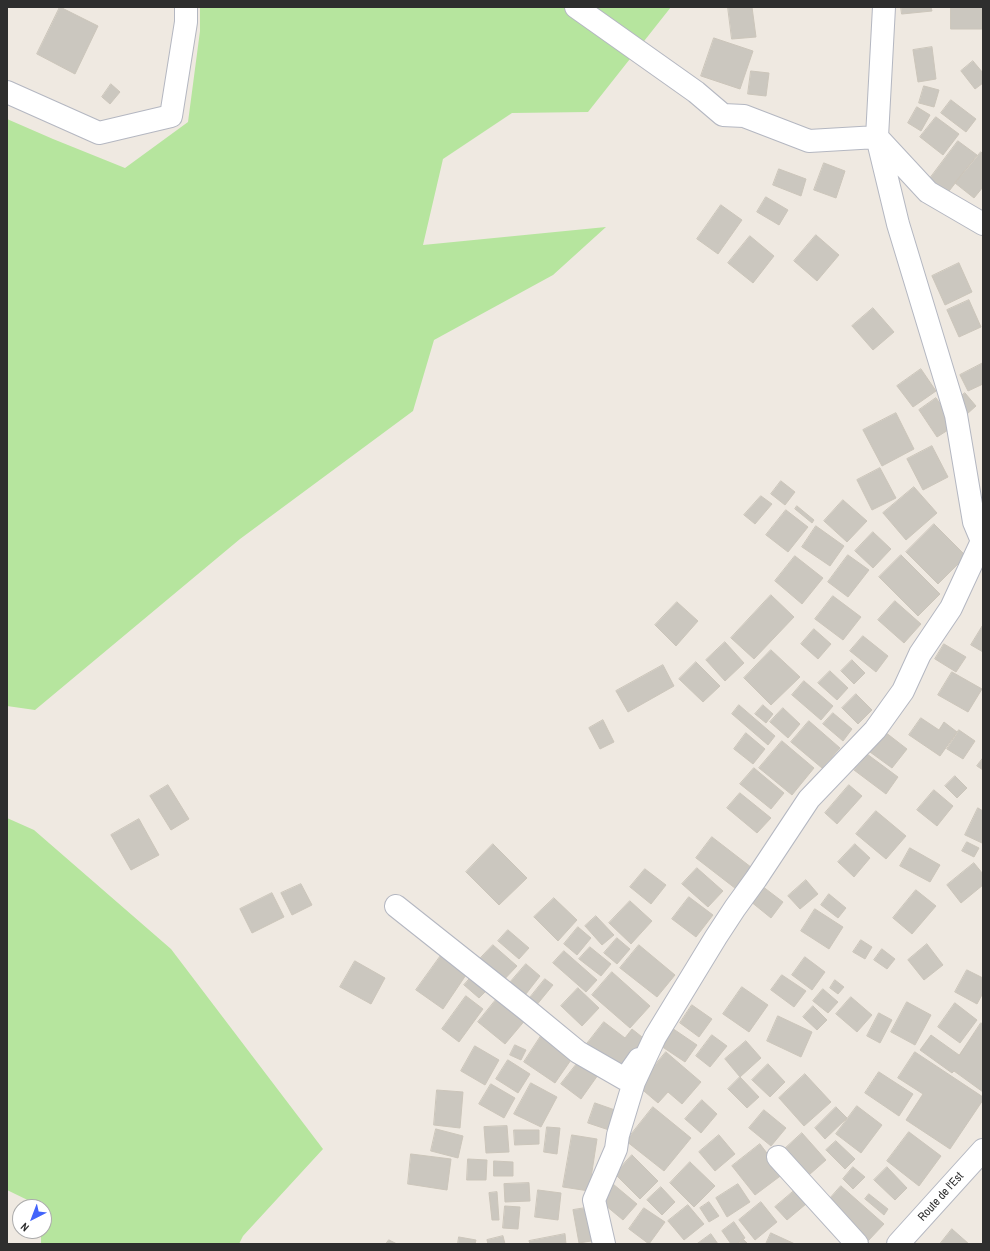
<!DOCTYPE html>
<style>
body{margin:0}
#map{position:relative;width:990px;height:1251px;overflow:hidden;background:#efe9e1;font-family:"Archivo Narrow",sans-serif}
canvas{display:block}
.frame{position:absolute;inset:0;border:8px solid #2e2e2e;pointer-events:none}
.north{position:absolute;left:12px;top:1199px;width:40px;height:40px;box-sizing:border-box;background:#fff;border:1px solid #ababab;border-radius:50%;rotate:222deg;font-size:11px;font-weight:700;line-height:16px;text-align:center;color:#2e2e2e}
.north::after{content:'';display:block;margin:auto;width:14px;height:18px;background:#4264fb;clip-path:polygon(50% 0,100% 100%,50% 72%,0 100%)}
</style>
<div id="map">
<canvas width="990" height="1251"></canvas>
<div class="frame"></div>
<div class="north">N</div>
</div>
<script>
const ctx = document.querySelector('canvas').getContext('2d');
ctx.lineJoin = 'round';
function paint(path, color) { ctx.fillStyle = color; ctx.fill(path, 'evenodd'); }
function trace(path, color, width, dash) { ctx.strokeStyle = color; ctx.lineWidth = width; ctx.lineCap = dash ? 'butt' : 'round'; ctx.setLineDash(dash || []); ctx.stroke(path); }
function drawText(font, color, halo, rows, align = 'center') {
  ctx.font = font + ' "Archivo Narrow",sans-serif'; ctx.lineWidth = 3.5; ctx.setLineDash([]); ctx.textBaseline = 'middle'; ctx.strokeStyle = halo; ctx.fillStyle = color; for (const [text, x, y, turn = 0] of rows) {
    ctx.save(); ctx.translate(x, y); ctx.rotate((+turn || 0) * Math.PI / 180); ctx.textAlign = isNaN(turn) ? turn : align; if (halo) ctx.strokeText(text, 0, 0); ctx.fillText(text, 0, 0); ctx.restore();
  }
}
paint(new Path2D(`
 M200,7H671L588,112L512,113L443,159L423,245L606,227L553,275L434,340L413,411L240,539L35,710L7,706V119L53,139L125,168L188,122L200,31Z
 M7,818L34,830L171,949L323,1149L243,1236L239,1244H41V1231H44V1207H40V1206L7,1190Z`), '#b6e59e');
const building = new Path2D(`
 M60,7L98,26L75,74L37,54Z
 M728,7H752L756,37L732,39Z
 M901,7H931L932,11L902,14Z
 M951,7H982V29H951Z
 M714,38L753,51L740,89L701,76Z
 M932,47L936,79L918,82L913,50Z
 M973,61L983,73V83L975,89L961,71Z
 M751,71L769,73L766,96L748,94Z
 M111,84L120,92L110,104L102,97Z
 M924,86L939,90L934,107L919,103Z
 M951,100L976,119L966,132L941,113Z
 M917,107L930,115L921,131L908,123Z
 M936,117L959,134L943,155L920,137Z
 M958,141L977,155L946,195L928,181Z
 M981,152L983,154V187L974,198L955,183Z
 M824,163L845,171L836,198L814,190Z
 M779,169L806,179L801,196L773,185Z
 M766,197L788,210L779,225L757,212Z
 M721,205L742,220L718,254L697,239Z
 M816,235L839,255L817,281L794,261Z
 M750,236L774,256L753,283L728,263Z
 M959,263L972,292L945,305L932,276Z
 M969,300L981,327L959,337L947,310Z
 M873,308L894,332L873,350L852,326Z
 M983,363V384L968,391L960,375Z
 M921,369L936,391L913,407L897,386Z
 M965,393L976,406L967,414L956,400Z
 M936,398L956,425L937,437L919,410Z
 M896,413L914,449L882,466L863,430Z
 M932,446L948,477L923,490L907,459Z
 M880,468L896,498L872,510L857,480Z
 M781,481L795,492L785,505L771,494Z
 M914,487L937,513L906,540L883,513Z
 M761,496L772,504L755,524L744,515Z
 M843,500L867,521L847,542L824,521Z
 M797,506L814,520L812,523L795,509Z
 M786,510L808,527L788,552L766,535Z
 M934,524L966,556L938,584L906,552Z
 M816,526L844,546L830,566L802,547Z
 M873,532L891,549L873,568L855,551Z
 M848,555L869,570L848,597L828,582Z
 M901,555L940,594L918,616L879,577Z
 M795,556L823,578L802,604L775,581Z
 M771,595L794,617L754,659L731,638Z
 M833,596L861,617L843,640L815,619Z
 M895,601L921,624L904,643L878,620Z
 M677,602L698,621L676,646L655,625Z
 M983,625V652L971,645Z
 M814,629L831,644L818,659L801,644Z
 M863,636L888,656L876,672L850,651Z
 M725,642L744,663L725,681L706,660Z
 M944,644L966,657L956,672L935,659Z
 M771,650L800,677L771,705L744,678Z
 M852,660L865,673L854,684L841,671Z
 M696,662L720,686L703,702L679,679Z
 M663,665L674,686L628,712L616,691Z
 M830,671L848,688L837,700L818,683Z
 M952,672L982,689L968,712L938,695Z
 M804,681L833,706L821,720L792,695Z
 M856,694L872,710L858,724L842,708Z
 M739,705L775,736L768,745L732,714Z
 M763,705L773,714L766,723L755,714Z
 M783,708L800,724L788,738L770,722Z
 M833,713L852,729L843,741L823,724Z
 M921,718L939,730L944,722L957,732L940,756L909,735Z
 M603,720L614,742L600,749L589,728Z
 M809,721L840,748L822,768L791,742Z
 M959,730L975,741L963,759L947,749Z
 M885,732L907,749L892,768L870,752Z
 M746,733L765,749L753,764L734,749Z
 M782,741L814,768L792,795L759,768Z
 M867,754L898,777L886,794L854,770Z
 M983,758V770L977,766Z
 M754,768L784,793L771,809L740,784Z
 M955,776L967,788L957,798L945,786Z
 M168,785L189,819L171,830L150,796Z
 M849,785L862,796L837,824L825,813Z
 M934,790L953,806L937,826L917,810Z
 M740,793L771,818L757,833L727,808Z
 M978,808L983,811L982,843L965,835Z
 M876,811L906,836L886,859L856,834Z
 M139,819L159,855L131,870L111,835Z
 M712,837L756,871L740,892L696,858Z
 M967,842L979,848L974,857L962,851Z
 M493,844L527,878L499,905L466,872Z
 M855,844L870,858L854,877L838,862Z
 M910,848L940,865L930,882L900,866Z
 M974,863L983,874V885L961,903L947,885Z
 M697,868L723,891L708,907L682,884Z
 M645,869L666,885L651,904L630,887Z
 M806,880L818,894L800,909L788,896Z
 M301,884L312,905L292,915L281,893Z
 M762,886L783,902L771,918L750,901Z
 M916,890L936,906L912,934L893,918Z
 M272,893L284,917L252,933L240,909Z
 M829,894L846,908L838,918L821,905Z
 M689,897L713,915L696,937L672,919Z
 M554,898L577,920L558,941L534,917Z
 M630,901L652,921L631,944L609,923Z
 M815,909L843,927L829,949L801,931Z
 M596,916L614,935L602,945L585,926Z
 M578,927L591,938L577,955L564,944Z
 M508,930L529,948L519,959L498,941Z
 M617,938L630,949L617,964L604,953Z
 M861,940L872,947L865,959L853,952Z
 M927,944L943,965L924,980L908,960Z
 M493,945L517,966L499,985L475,964Z
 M639,945L675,975L657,997L620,968Z
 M590,947L611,964L601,976L579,959Z
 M882,949L895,959L887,969L874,960Z
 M564,951L597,980L586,992L553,963Z
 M442,954L468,972L443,1009L416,990Z
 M805,957L825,972L812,990L792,975Z
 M355,961L385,978L371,1004L340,987Z
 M526,964L540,976L522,999L507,986Z
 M967,970L983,978V993L977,1004L955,992Z
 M612,972L650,1006L630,1028L592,995Z
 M475,973L490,987L479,998L464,985Z
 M782,975L806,991L794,1007L771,990Z
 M545,979L553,985L535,1007L528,1000Z
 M835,980L844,987L838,994L830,988Z
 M742,987L768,1005L749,1032L723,1014Z
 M578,988L599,1008L582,1026L561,1006Z
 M823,989L838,1002L828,1013L813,1001Z
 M466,996L483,1009L459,1042L442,1029Z
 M499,996L527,1018L505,1044L478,1022Z
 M851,997L872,1015L857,1032L836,1014Z
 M907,1002L931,1015L915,1045L891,1032Z
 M955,1003L977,1020L960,1043L938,1027Z
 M692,1005L712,1019L699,1037L680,1023Z
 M813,1006L827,1020L817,1030L803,1017Z
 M879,1013L892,1020L880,1043L867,1036Z
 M778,1016L812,1032L801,1057L767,1041Z
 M604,1022L625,1038L632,1029L647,1041L620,1073L586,1045Z
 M981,1023L983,1024V1092L954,1071L952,1073L920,1050L931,1035L959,1055Z
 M669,1026L697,1045L685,1062L658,1044Z
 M712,1035L727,1046L710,1067L696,1056Z
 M541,1036L573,1057L555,1083L524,1062Z
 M746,1041L761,1058L740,1077L725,1059Z
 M515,1045L526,1050L521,1060L510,1055Z
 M475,1046L499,1060L485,1085L461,1071Z
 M666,1052L701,1082L682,1104L668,1092L658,1103L638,1086Z
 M915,1052L983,1097V1100L950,1149L906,1120L923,1094L898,1078Z
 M508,1060L530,1074L518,1093L496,1079Z
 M579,1061L598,1075L581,1099L561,1084Z
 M768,1064L785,1082L770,1097L752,1080Z
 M879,1072L913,1094L899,1116L865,1093Z
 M805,1074L831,1102L804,1126L779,1098Z
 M740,1077L759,1097L747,1108L728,1089Z
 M531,1083L557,1097L541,1127L514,1114Z
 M491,1084L515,1098L504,1118L479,1104Z
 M437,1090L463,1092L460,1128L434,1125Z
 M702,1100L717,1114L701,1133L685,1119Z
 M595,1103L615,1110L609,1130L588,1123Z
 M857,1106L882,1125L861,1153L836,1134Z
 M653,1107L691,1138L664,1171L626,1141Z
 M836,1107L847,1118L825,1139L815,1128Z
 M764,1110L786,1128L771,1146L749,1128Z
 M507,1126L509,1152L486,1153L484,1127Z
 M547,1127L560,1128L557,1154L544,1152Z
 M436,1129L463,1136L458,1158L431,1151Z
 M514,1130H539V1144L515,1145Z
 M909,1132L941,1156L919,1186L887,1161Z
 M802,1133L826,1160L801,1182L777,1156Z
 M572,1135L597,1139L589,1191L563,1187Z
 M719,1135L735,1154L715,1171L699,1152Z
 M836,1141L855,1159L845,1169L826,1150Z
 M760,1144L783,1174L755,1195L732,1166Z
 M411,1154L451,1159L447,1190L408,1184Z
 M632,1155L658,1181L640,1199L615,1174Z
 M468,1159L487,1160L486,1180H467Z
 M494,1161L513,1162V1176H494Z
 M690,1162L715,1186L694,1207L670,1183Z
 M853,1167L865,1177L853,1189L843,1179Z
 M887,1167L907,1188L895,1200L874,1180Z
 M529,1183L530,1201L505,1202L504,1184Z
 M613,1184L637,1204L623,1220L599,1200Z
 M738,1184L750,1202L727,1217L716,1198Z
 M841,1186L884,1224L868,1241L826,1203Z
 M661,1187L675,1202L662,1215L647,1200Z
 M538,1190L561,1193L558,1220L535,1217Z
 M795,1190L806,1204L787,1220L775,1207Z
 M497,1192L499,1220H492L489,1193Z
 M869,1194L888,1209L884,1215L865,1199Z
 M709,1202L719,1216L709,1222L700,1208Z
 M761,1202L777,1222L755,1240L739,1220Z
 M688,1205L704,1224L684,1240L668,1221Z
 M505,1206L520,1207L518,1229L503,1228Z
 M592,1207L597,1240L579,1243L573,1210Z
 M644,1208L665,1222L649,1244L629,1229Z
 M734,1222L745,1238L736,1244H731L722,1231Z
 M952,1229L969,1244H940Z
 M771,1233L795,1244H766Z
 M565,1234L566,1244H530L529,1241Z
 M711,1234L718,1244H697Z
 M503,1236L505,1244H488L487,1240Z
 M459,1237L476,1240L475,1244H458Z
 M743,1239L748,1244H738Z
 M389,1240L397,1244H386Z`);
paint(building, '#cbc7bf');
trace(building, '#cbc5ba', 1);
const minor = new Path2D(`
 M576,7L696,92L723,115L744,116L809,141L877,137L928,192L983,224
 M7,92L99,133L171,116L186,22V7
 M396,906L527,1010L578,1052L625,1079L639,1059
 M778,1157L857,1244
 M604,1244L594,1200L616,1149L618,1135L634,1082L655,1037L716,937L735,908L756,879L809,799L875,730L903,691L920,654L951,608L982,541L974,522L956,415L898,224L877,137L884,7`);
const secondary = new Path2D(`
 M898,1244L983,1150`);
trace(minor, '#b4b7c1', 24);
trace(secondary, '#b4b7c1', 24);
trace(minor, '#fff', 22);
trace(secondary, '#fff', 22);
drawText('12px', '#2e2e2e', '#fff', [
 ["Route de l'Est",941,1197,-48]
]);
</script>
